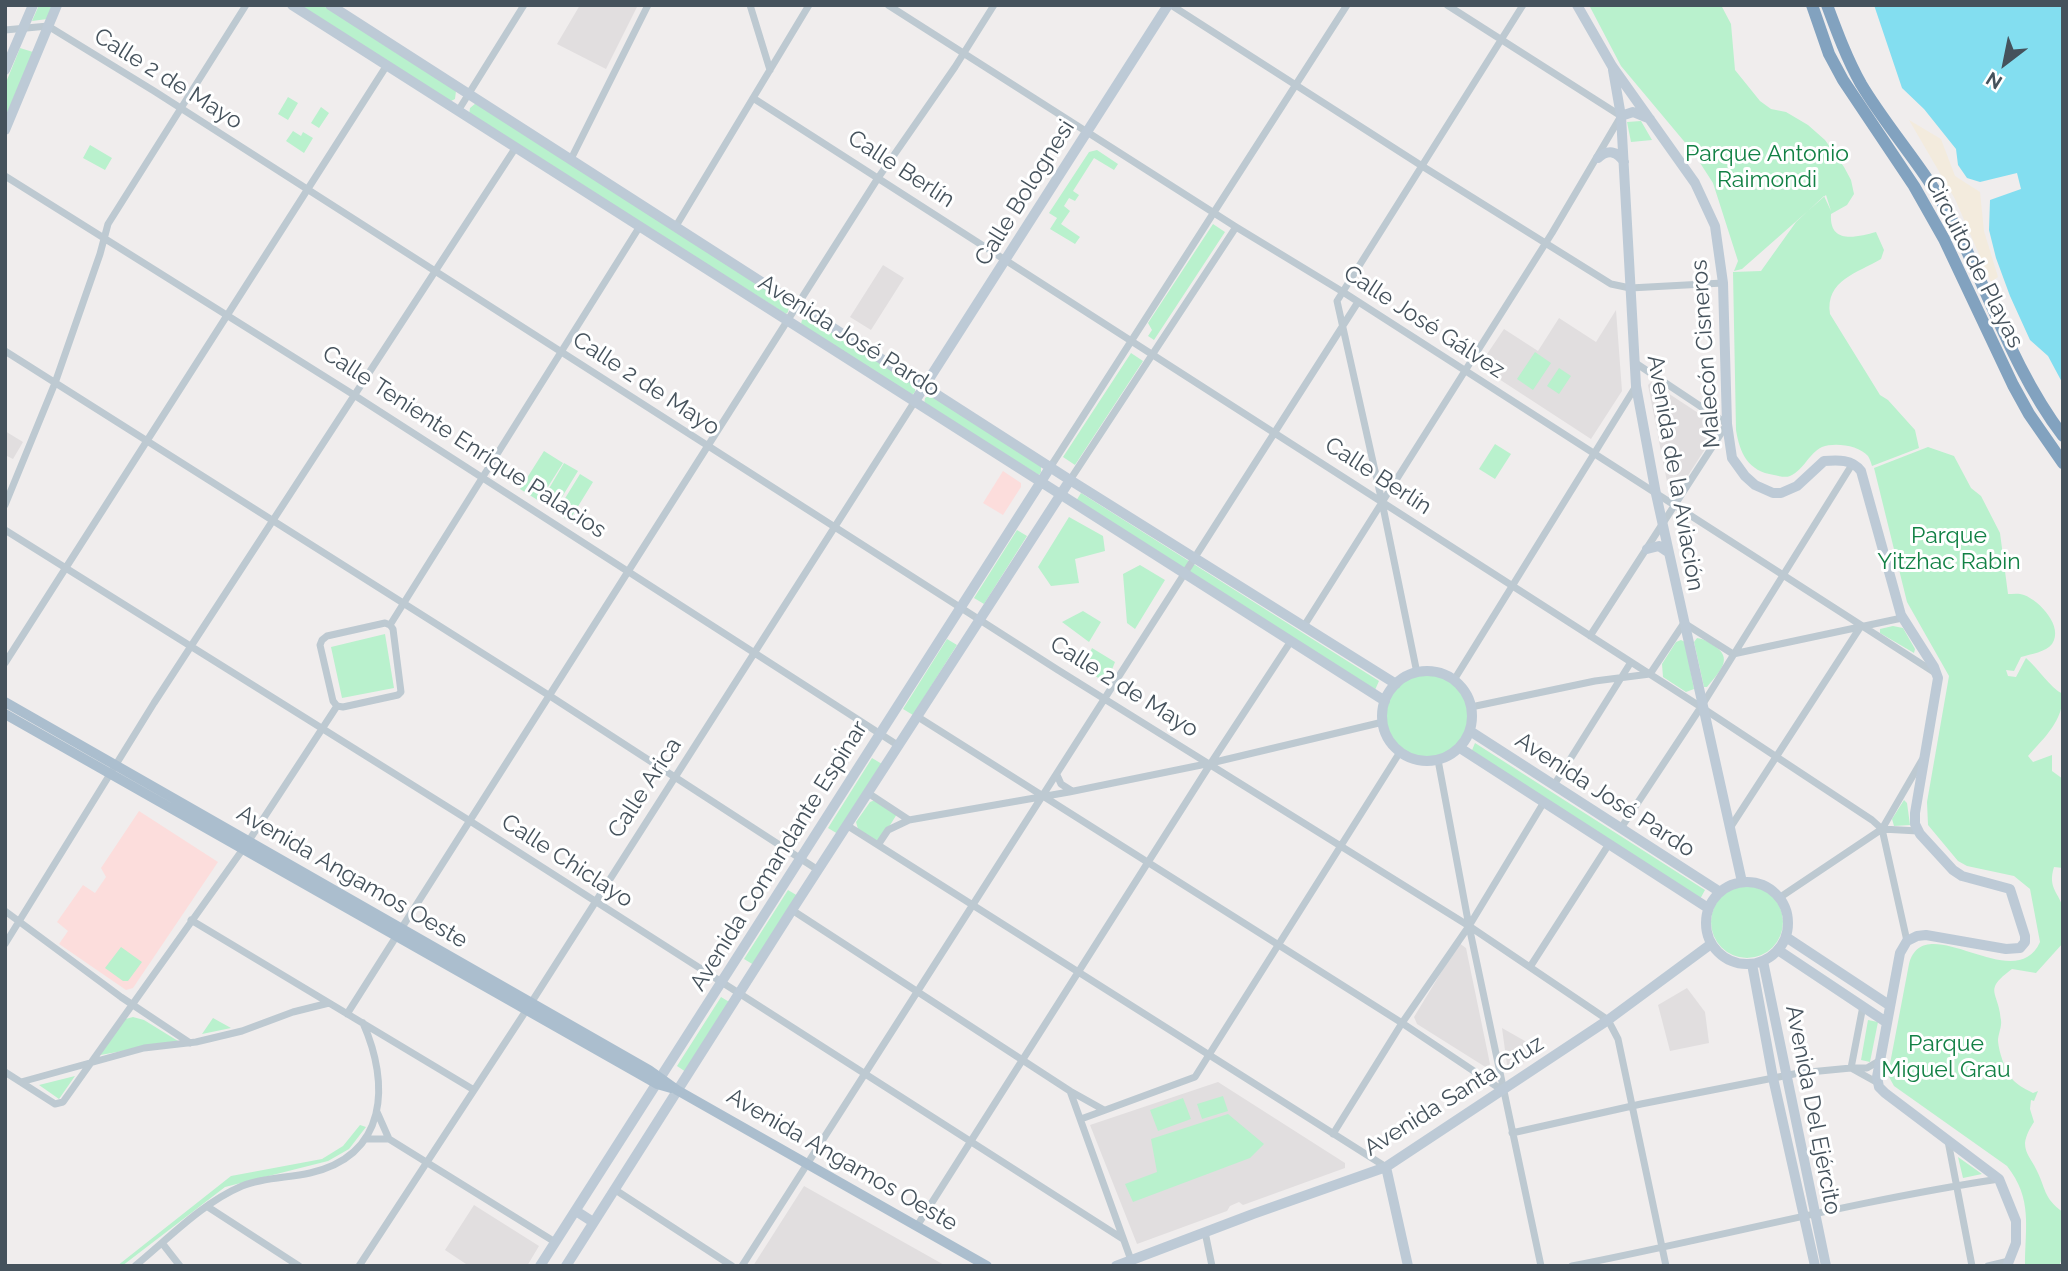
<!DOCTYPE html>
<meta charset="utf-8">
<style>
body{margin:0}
#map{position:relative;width:2068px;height:1271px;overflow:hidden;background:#f0eded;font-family:Raleway,sans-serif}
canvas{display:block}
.frame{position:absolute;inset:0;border:7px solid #45525c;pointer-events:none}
.north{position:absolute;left:1970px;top:28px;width:70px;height:70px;-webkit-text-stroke:5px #fff;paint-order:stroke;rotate:212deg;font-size:19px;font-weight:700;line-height:28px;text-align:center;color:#45525c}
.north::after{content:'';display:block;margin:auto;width:24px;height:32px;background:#45525c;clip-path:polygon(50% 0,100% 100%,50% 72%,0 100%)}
</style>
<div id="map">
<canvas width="2068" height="1271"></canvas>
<div class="frame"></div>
<div class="north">N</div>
</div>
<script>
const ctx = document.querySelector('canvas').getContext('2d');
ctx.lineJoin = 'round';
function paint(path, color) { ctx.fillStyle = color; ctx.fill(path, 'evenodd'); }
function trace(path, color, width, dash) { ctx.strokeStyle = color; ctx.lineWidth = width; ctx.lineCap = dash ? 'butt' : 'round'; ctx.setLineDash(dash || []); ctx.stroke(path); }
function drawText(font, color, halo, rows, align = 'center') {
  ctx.font = font + ' Raleway,sans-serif'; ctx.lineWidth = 6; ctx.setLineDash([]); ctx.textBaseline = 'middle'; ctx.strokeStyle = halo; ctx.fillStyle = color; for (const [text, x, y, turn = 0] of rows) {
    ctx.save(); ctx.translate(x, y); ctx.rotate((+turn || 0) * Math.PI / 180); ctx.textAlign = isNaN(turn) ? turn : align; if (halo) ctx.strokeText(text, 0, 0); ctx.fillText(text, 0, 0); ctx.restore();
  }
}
paint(new Path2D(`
 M580,5H638L606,69L557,44Z
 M883,265L904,278L871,330L850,317Z
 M1616,310L1622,391L1591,439L1479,366L1504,329L1538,351L1559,318L1596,342Z
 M1651,382L1715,424L1718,429L1676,494L1669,492L1648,385Z
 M5,431L23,442L13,459L5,455Z
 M1459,943L1466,948L1490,1064L1487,1068L1417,1024L1414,1017Z
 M1687,988L1705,1012L1709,1043L1670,1051L1658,1005Z
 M1502,1028L1539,1049L1514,1070L1507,1065Z
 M1218,1082L1345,1163V1168L1243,1205L1239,1202L1230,1206L1227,1211L1137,1244L1090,1125Z
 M804,1186L946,1266H753Z
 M474,1205L539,1246L527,1266H469L445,1250Z`), '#e1dedf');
paint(new Path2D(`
 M1003,471L1021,483V487L1003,515L983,503Z
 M139,811L218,862L133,988L126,990L59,944L68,931L57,922L83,885L95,893L106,877L101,868Z`), '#fcdddc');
paint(new Path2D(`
 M39,5H53L47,19L32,21Z
 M297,5H322L456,91L455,99L449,102Z
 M1589,5H1721L1731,24L1735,70L1760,101L1771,109L1786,112L1808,125L1825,140L1844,167L1851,180L1854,194L1847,205L1831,214C1829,245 1857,237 1876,232L1884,250L1881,259C1858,273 1825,280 1830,314L1880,395L1888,400L1915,430L1919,448L1872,466C1871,463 1870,459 1868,456C1859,445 1834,442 1822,447C1809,453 1804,470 1790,476C1785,478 1779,476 1774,475C1748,471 1740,454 1736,430L1733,272L1761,271L1796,222L1824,196L1831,211L1826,195L1742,269L1734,271L1738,261L1713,183L1693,152L1621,66Z
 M20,48L33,52L5,118V85Z
 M288,97L298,103L288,120L278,114Z
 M476,103L789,305L788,312L786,314L469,115L470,108Z
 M321,107L329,113L319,128L311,123Z
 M1641,121L1652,140L1631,142L1627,122Z
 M293,131L301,136L303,132L313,138L304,153L286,141Z
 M90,145L112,158L105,170L83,158Z
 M1097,150L1118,164L1114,170L1094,158L1073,191L1079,195L1075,201L1069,198L1064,206L1070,211L1061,224L1080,237L1075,244L1050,229L1057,218L1049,213L1089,152Z
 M1213,224L1225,232L1154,340L1148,336L1152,330L1148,323Z
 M808,317L915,386V392L912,395L801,324L802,320Z
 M1535,352L1551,363L1533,390L1517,379Z
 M1131,353L1143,361L1075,465L1063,457Z
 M1559,368L1571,376L1559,394L1547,386Z
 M930,395L1041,466V472L1039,475L924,405L925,398Z
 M1495,444L1511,454L1495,479L1479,469Z
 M1928,447L1954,456L1971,488L1981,496L2000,533L2008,594C2013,594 2019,593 2024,595C2040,601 2064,627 2052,644C2046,652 2031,654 2021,657L2014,671L2006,670L2008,676L2016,677L2026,658C2038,668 2050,688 2063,694C2063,721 2045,737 2028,756L2033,762L2052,755V771L2063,779V868L2054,867C2047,889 2060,893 2063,909C2064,920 2063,932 2063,943L2036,973L2012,969C1982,991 1999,991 2001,1020C2002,1027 1998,1034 1998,1041C1999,1053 2006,1073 2014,1081C2019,1086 2027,1090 2033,1093L2038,1091L2034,1101L2031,1100L2030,1109L2034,1122C2030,1128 2026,1135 2025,1143C2025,1154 2032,1160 2036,1169C2046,1188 2043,1198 2063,1212V1256L2059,1266H2025C2025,1227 2033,1199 2007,1166L1894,1086L1889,1077V1069L1909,964C1924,906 2015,998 2040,942L2030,889L2014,876L1967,866L1958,861L1928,825L1927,802L1949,676L1907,602L1874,468Z
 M544,451L563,463L539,501L520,489Z
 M564,463L578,471L554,510L541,502Z
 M580,474L593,482L569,521L556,513Z
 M1081,493L1379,681L1375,690L1076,501Z
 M1069,517L1103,536L1105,551L1075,559L1079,583L1051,586L1038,567Z
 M1017,530L1027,536L984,604L974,598Z
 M1140,565L1165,580L1135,629L1127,623L1123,574Z
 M1083,611L1101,622L1089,642L1062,622Z
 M1893,626L1903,628L1915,649L1914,653L1880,633V629Z
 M385,634L394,688L342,698L331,647Z
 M1697,638C1704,639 1707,641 1713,645C1735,658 1719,672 1707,687H1704L1694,642Z
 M947,639L957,645L913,715L903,709Z
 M1681,640L1685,642L1694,689L1686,692L1663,677L1662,664L1676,642Z
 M1092,648L1115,662L1109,677L1100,679L1083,668Z
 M1386 716a41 41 0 1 1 82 0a41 41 0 1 1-82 0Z
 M1475,743L1705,890L1699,901L1470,755Z
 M872,758L882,764L838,834L828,828Z
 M875,800L897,814L879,843L858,829L856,822L870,802Z
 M1904,800L1907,803L1910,825L1894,826L1892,819Z
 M1711 922a36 36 0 1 1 72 0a36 36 0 1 1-72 0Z
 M788,890L798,896L754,965L744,959Z
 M121,947L142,962L128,981H123L105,968Z
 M721,997L731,1003L686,1072L677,1066Z
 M133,1017L144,1020L178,1041L95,1056L118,1021Z
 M213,1018L231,1028L202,1034Z
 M1868,1020L1878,1022L1870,1062L1861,1060Z
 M75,1076L59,1099L39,1085Z
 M1223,1096L1228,1111L1202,1119L1197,1104Z
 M1183,1098L1191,1119L1158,1131L1150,1110Z
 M1228,1114L1264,1144L1250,1158L1133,1202L1125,1184L1157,1172L1151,1139Z
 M360,1125L366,1127L349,1149L328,1161L225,1187L122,1266H117L231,1176L322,1159L343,1146Z
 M1958,1157L1982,1174L1963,1178Z`), '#b9f1cd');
paint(new Path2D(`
 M1909,120L1941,139L1955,176L1980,192L1984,231L1998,277L1991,282L1955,199Z`), '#f3ebdd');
paint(new Path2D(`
 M1874,5H2063V384L2048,356L2030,340L2010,296L1996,258L1989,230L1990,200L2021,189L2017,173L1980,182L1967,178L1958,165L1956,149L1924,109L1902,88Z`), '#83def0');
trace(new Path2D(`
 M750,5L770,70
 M888,5L1236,227L1343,292L1937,674
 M1171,5L1422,166L1611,284L1630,288L1723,283
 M5,30L48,26L154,91L1058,670L1469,926L1608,1020L1618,1039L1666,1266
 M753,98L1701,707L1872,820L1882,829L1907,941
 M458,111L524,5
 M571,159L648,5
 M5,176L354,395L899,746
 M676,226L809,5
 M5,351L550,696L818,870
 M1051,466L1347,5
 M1070,480L1236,227
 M5,505L55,383L100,254L108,224L246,5
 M5,530L470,821L1123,1239
 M390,625L640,226
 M1304,626L1552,233L1621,116L1447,5
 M1590,636L1727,424L1634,362
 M5,663L387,65
 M1417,673L1382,502L1337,301L1523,5
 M1454,680L1636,386
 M337,706L333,701L320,645L322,640L327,636L385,623L390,625
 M337,706L343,707L398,695L401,692L393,629L390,625
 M1471,707L1595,681L1650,674L1684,623L1733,654L1902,618
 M918,717L1402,1023L1502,1090
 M1438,760L1469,926L1541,1266
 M1057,775L1061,784L1072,791
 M1554,785L1631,662
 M868,793L909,820
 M848,826L1386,1167
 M1621,828L1701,707L1853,463
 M1730,828L1861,626
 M1882,829L1918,831
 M878,845L888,830L909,820L1069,792L1211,763L1383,722
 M1779,898L1882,829L1922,760
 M792,910L1070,1091L1131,1260
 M5,911L121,997L190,1043
 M191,920L474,1090
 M5,944L154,703L516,147
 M1530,967L1609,844
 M1863,1006L1851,1068H1867L1879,1061
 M347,1014L878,178L955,67L994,5
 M5,1072L55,1104L63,1102L248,842L337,706
 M21,1082L144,1048L196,1042L242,1031L293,1012L329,1003
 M1070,1091L1104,1110
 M377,1112L389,1139
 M1081,1119L1195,1077L1400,752
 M1512,1133L1641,1104L1799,1073L1851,1068L1878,1083
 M1333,1134L1402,1023L1469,926L1544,802
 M367,1139H389L555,1242
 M1948,1141L1972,1266
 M614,1189L732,1266
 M208,1207L299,1266
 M917,1226L1211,763L1291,641
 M1205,1232L1212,1266
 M162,1243L180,1266
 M135,1266C168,1239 202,1203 242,1186C264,1177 288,1178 310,1173C388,1155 390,1084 363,1023
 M359,1266L531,1003L915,401
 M742,1266L1358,302
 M1572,1266C1715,1238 1855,1201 1999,1179
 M1988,1266L2009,1261`), '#bdc9d1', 7);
trace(new Path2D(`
 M292,5L1385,701
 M330,5L1070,480L1396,684
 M1577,5L1612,66L1695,183L1715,226L1723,283L1727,424L1732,458L1745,476L1755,485L1773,493H1781L1797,486L1824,461C1838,460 1852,459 1861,471L1901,615L1934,667L1938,678L1915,813V824L1920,834L1953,870L1962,876L2010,889L2025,936V942L2020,948L2006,949L1926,935L1917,936L1907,941L1900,953L1877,1077L1879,1087L1885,1093L1999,1179L2016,1221V1243L2007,1266
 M5,70L33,5
 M1613,70L1621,116L1636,386L1656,494L1742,882
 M1621,116L1633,112L1650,119
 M5,130L57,5
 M1598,158C1608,149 1617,151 1624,162
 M915,401L1168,5
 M1647,549L1659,546L1668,552
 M1382 716a45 45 0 1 1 90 0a45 45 0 1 1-90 0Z
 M1470,731L1720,892
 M1460,748L1708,908
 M1706 923a41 41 0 1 1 82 0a41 41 0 1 1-82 0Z
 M1786,937L1889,1005
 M1778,950L1886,1022
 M1763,961L1826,1266
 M1752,964L1773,1078L1815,1266
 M1386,1167L1408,1266
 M576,1211L593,1222
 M540,1266L1051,466
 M566,1266L792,910L1070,480
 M1116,1266L1253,1214L1386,1167L1608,1020L1711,944`), '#bdcad6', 10);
trace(new Path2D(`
 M5,702L649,1070L677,1090L987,1266
 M5,714L657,1084L671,1088`), '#abbece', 10);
trace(new Path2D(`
 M1812,5L1829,54L1843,80L1914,186L1944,239L2013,385L2029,414L2063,463
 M1827,5C1837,32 1847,59 1861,84C1889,131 1928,172 1953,222C1989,293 2014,371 2063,436`), '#82a2bf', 12);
drawText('23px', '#45525c', '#fff', [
 ["Calle 2 de Mayo",168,79,32],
 ["Calle Berlín",901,169,33],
 ["Calle Bolognesi",1025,193,-58],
 ["Circuito de Playas",1974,262,63],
 ["Calle José Gálvez",1424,322,33],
 ["Avenida José Pardo",849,336,32],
 ["Malecón Cisneros",1706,354,-94],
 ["Calle 2 de Mayo",646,384,33],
 ["Calle Teniente Enrique Palacios",464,442,33],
 ["Avenida de la Aviación",1675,473,80],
 ["Calle Berlín",1378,476,33],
 ["Calle 2 de Mayo",1124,687,32],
 ["Calle Arica",645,788,-57],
 ["Avenida José Pardo",1605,795,33],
 ["Avenida Comandante Espinar",779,856,-58],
 ["Calle Chiclayo",567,861,33],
 ["Avenida Angamos Oeste",352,877,30],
 ["Avenida Santa Cruz",1454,1096,-32],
 ["Avenida Del Ejército",1813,1110,79],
 ["Avenida Angamos Oeste",842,1160,30]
]);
drawText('23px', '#128145', '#fff', [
 ["Parque Antonio",1767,154],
 ["Raimondi",1767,180],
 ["Parque",1949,536],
 ["Yitzhac Rabin",1949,562],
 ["Parque",1946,1044],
 ["Miguel Grau",1946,1070]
]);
</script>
